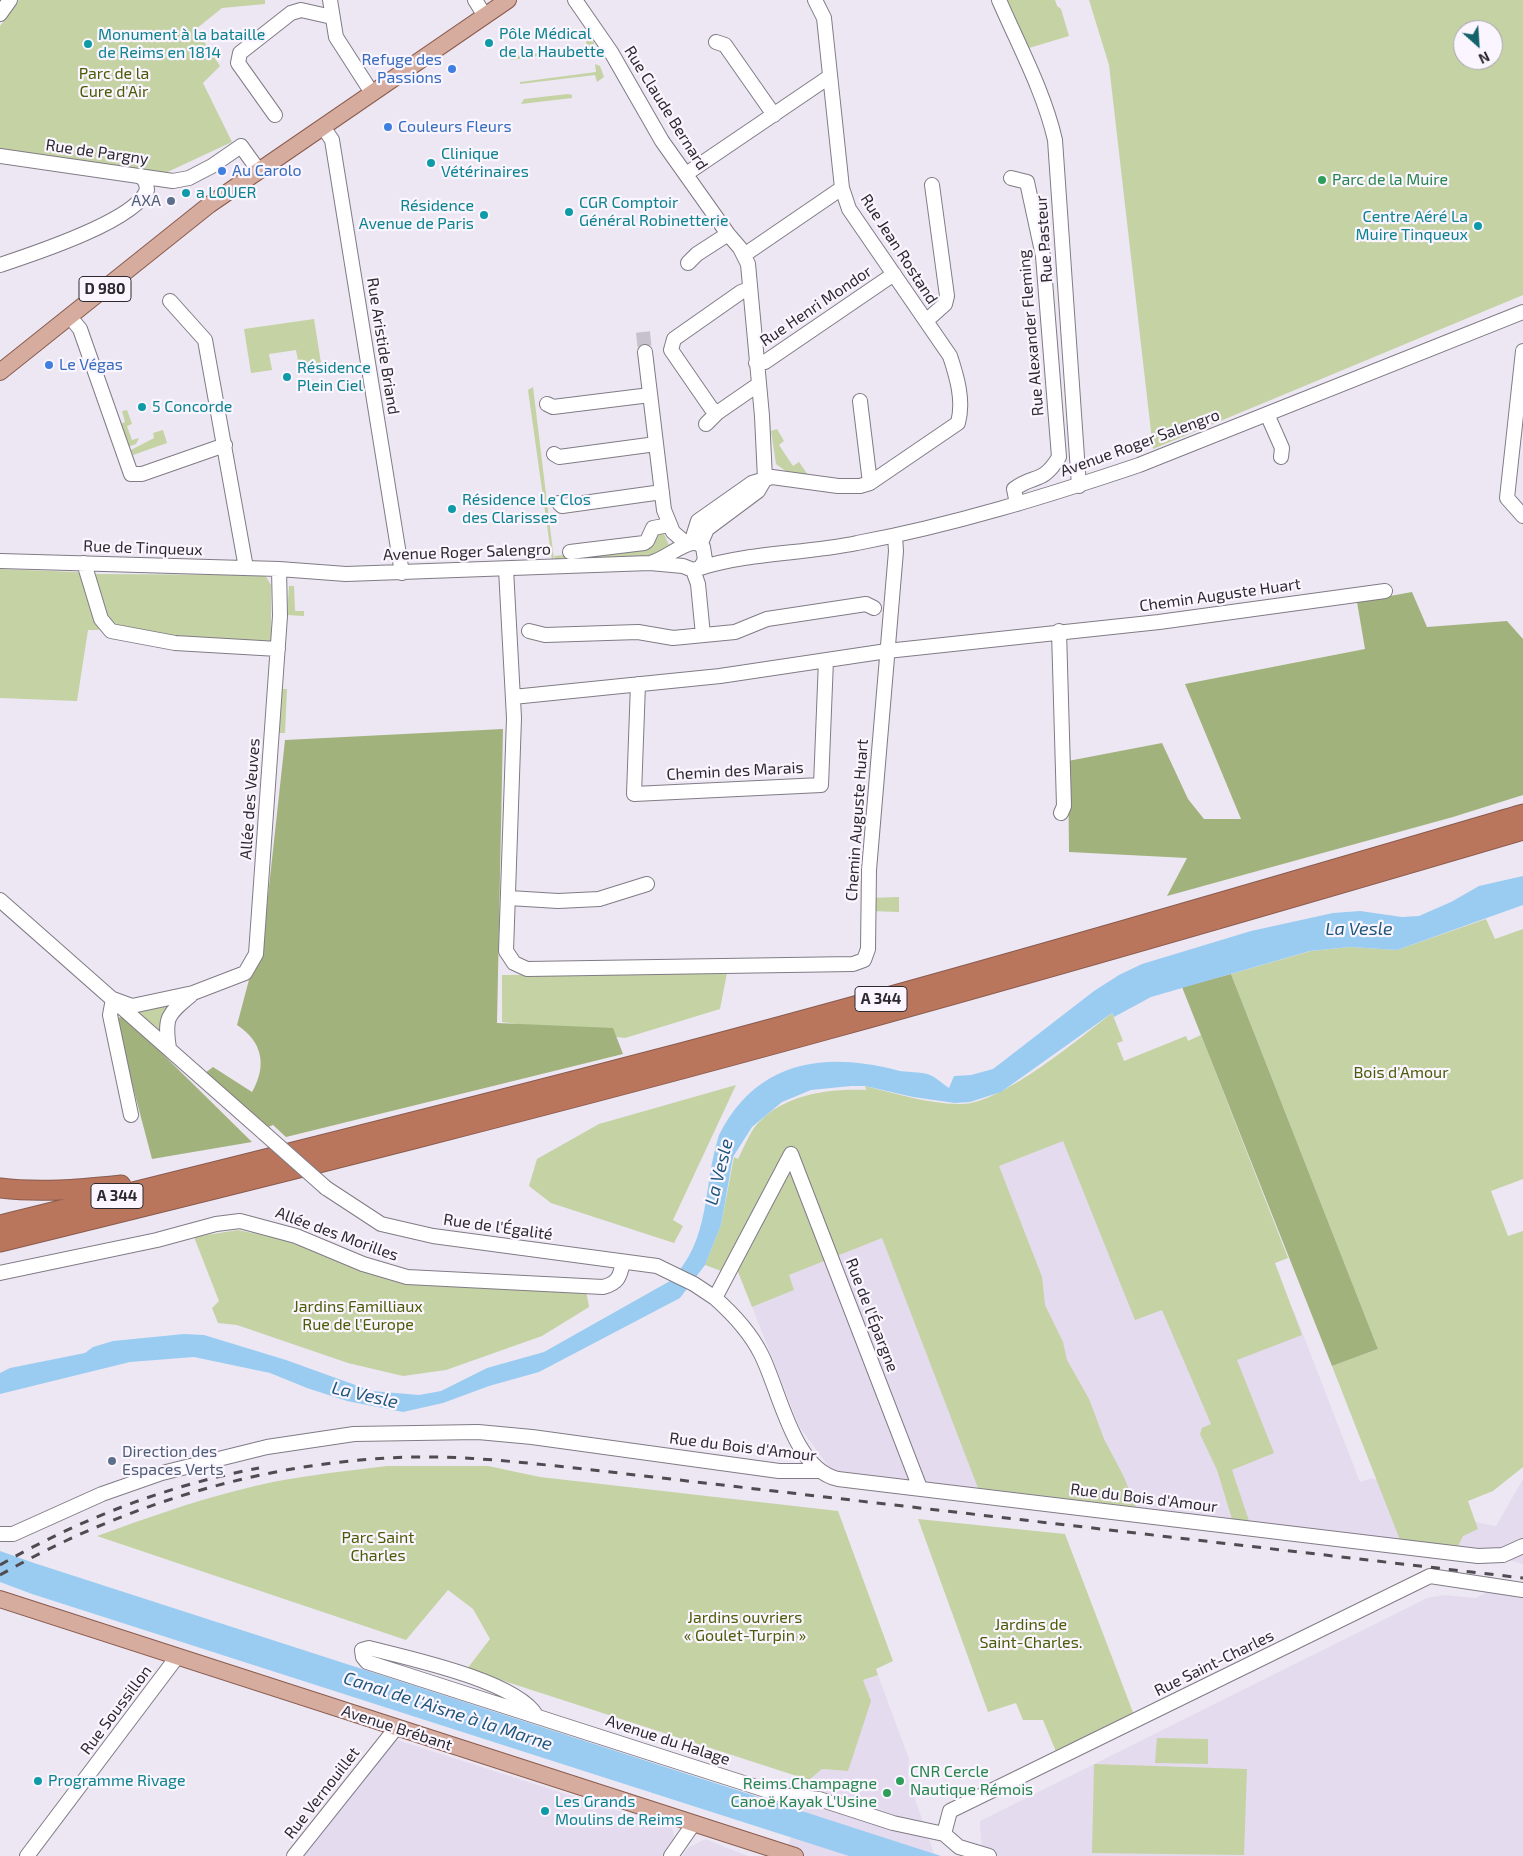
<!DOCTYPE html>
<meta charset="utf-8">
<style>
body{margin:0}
#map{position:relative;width:1523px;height:1856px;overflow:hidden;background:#ede7f3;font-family:"Exo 2",sans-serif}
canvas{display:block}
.north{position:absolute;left:1453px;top:20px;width:50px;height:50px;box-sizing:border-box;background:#faf5ff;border:1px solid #a8a4ac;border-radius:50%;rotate:154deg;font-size:14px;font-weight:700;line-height:20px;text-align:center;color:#2d2a2f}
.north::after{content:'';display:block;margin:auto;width:18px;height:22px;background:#13626a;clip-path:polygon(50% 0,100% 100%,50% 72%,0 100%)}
</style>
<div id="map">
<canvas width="1523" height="1856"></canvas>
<div class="north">N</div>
</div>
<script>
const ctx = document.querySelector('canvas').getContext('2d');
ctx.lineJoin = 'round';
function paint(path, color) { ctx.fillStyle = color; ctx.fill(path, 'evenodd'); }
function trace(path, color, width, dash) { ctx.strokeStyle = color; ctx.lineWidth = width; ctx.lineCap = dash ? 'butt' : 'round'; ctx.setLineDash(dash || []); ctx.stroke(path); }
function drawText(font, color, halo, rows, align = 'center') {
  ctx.font = font + ' "Exo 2",sans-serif'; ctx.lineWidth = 4.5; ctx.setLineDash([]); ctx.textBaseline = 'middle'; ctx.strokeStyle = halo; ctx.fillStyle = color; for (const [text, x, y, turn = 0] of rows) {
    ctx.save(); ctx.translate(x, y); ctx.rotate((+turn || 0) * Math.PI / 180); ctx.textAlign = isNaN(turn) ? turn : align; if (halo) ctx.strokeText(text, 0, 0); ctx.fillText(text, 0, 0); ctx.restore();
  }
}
paint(new Path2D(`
 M1066,1139L1212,1287L1230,1336L1294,1311L1360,1482L1372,1478L1475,1522L1496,1526L1523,1479V1564L1457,1548L831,1470L799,1426L752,1307L794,1290L788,1275L826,1260L991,1154Z
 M1493,1589L1523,1593V1856H982L980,1821L1427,1598L1444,1595L1476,1598Z
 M878,1675L909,1759L908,1779L935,1856H785L809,1780L822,1769L848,1771L863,1680Z
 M394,1739L672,1828L675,1838L662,1856H301Z
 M705,1839L725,1847L748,1856H682L688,1848Z`), '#e5dbee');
paint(new Path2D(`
 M19,0H265V4L222,8L196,29L220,66L203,83L232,142L161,175L0,149V26Z
 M1005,0H1055L1057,6L1061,9L1069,36L1029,48Z
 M1089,0H1523V295L1153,449L1109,65ZM1463,30H1493V60H1463Z
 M586,40L594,42V56H588L587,49L511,60L510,57L587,47Z
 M595,64L600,66L604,77L597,82L595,75L520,84V82L596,72Z
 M568,94L572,95V98L521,104L524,99Z
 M314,319L321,363L299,366L296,350L269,354L272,370L251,373L244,329Z
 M533,387L554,560L552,561L528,390Z
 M127,410L132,424L127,426L132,440L139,438L136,444L125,448L118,425L125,422L122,411Z
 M777,429L784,441L779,445L793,466L799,462L808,475L787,472L776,464L771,431Z
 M163,430L167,443L133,455L131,450L154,438L153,433Z
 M663,532L670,547L659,555L556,560L554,556L641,548L651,536Z
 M0,569L77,572L83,575L99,630H88L77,701L0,698Z
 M92,574L265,575L271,585V643L212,644L109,625Z
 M289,586H294L295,611H304V616L287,615Z
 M282,689H287L285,733H279Z
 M899,897V912L870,911V898Z
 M1486,919L1495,939L1523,929V1179L1491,1191L1508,1236L1523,1231V1467L1493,1491L1468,1501L1478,1529L1463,1536L1457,1548L1400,1540L1332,1366L1378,1349L1231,974L1311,951L1350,947L1397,950Z
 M727,973L720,1009L625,1038L502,1022V975Z
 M173,1001L163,1012L160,1034L132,1009Z
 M1112,1013L1123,1041L1117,1043L1124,1061L1186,1036L1188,1041L1201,1035L1288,1258L1275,1263L1302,1335L1237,1360L1274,1453L1232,1470L1249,1521L1232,1519L1217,1470L1200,1434L1202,1428L1211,1424L1162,1310L1135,1320L1063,1141L999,1166L1042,1277L1045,1305L1063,1342L1067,1360L1089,1399L1104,1439L1123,1475L1136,1507L978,1488L882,1238L789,1275L794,1290L752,1307L738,1272H724L705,1265L721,1225L734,1157L738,1159C743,1149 748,1137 754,1128C779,1095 828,1088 866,1090L865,1086C893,1093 943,1108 971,1103C1011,1095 1079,1039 1112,1013Z
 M736,1085L673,1220L683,1226L674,1243L551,1203L529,1186L537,1159L599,1124Z
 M238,1230L277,1238L401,1280L586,1290L589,1307L542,1336L446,1370L403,1376L348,1363L237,1325L218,1323L212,1308L219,1301L194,1237Z
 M387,1466H488L540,1477L838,1511L893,1661L876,1669L878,1675L863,1680L871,1701L848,1771L822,1769L809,1780L467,1669L490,1639L473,1609L448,1590L406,1640L97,1536C144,1519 191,1502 239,1490C287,1477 338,1472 387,1466Z
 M918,1519L1065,1534L1134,1715L1057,1754L1043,1720H1023L1016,1703L988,1712Z
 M1157,1738L1208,1739V1764L1155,1763Z
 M1094,1764L1247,1769L1244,1855L1092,1853Z`), '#c4d2a4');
paint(new Path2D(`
 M1412,592L1427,627L1507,621L1523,639V795L1453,817L1167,896L1187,858L1069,852L1068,761L1162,743L1188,799L1204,819H1241L1185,684L1365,649L1357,602Z
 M503,729L497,1023L613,1028L623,1054L286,1137L273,1125L266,1128L205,1073L213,1067L252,1092C267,1066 263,1042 237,1025L250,976L261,960L285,740Z
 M1231,974L1378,1349L1332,1366L1182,987Z
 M124,1016L252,1142L152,1159L115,1019Z`), '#a2b27d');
paint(new Path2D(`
 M1523,876V905L1397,950L1350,947L1310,951L1151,997L1114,1017L1112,1013L1001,1092L970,1102L955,1103L913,1097L865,1086H851L811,1090L782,1102L752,1127L733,1157L721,1225L705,1265L680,1298L539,1372L489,1386L443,1403L403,1412L347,1401L307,1388L270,1373L194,1357L130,1362L0,1394V1373L10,1368L85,1353L93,1347L113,1341L184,1334L204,1335L286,1360L372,1391L419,1395L441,1391L487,1368L544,1352L670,1281C712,1239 702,1188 719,1135C756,1062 822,1051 896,1070C906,1073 921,1071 930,1075C937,1078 943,1084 949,1088L954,1076L971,1075L993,1069L1094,991L1119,975L1142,964L1251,931L1333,913L1360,911L1402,917L1419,916L1451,902L1479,886Z
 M0,1551L34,1563L941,1856H849L32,1594L0,1582Z`), '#9accf2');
trace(new Path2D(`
 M643,332L645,352`), '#c7c1cc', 14, [14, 7]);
const minor = new Path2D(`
 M330,0L336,37L372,93
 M475,0L485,16
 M575,0L611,52L662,141L728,234L740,248L748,264L762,416L765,479L758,491L707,529L700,545
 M999,0C1019,46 1044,92 1055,140L1079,486
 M0,14L10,0
 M716,42L725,45L774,115
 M275,115L238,63L240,53L291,13L301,10L332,17
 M323,127L332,140L402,573
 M0,156L173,181L189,178L212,166L241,146L259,171
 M686,174L829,77
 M1011,178L1027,182L1043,256L1059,457C1043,484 1034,474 1014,489L1017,504
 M744,255L842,188
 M688,263L697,254L728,234
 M0,265C33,254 135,221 147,190L146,183L141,176
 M170,301L205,340L246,568
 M70,317L80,329L131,474H142L225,445
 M926,321L945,304L947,296L932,185
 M1523,351L1507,498L1523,516
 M645,352L664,510L673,532L687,544
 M756,363L765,362L894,274
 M860,401L870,483
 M547,404L553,407L650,395
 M717,413L711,408L671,350L674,339L741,292L750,289
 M1267,414L1282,448L1281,457
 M706,424L717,413L759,384
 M554,454L559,457L656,444
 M559,503L562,506L662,492
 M691,543L698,521L752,483L772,477L838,486H860L870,483L958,423C964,401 957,377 950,356L849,209L842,188L824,18L815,0
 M570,552L644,543L647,541L653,528L669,525
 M0,561L279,569L346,574L650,563L683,566L693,570L700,568L705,560L703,547
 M653,562C666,558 683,543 694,543
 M84,563L101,619L111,631L175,643L278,649
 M700,568C751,552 805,554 857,543C953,525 1047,496 1139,465L1523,312
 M506,569L514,718L506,951L514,963L527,969L853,964L864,960L868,949L869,870L896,551L895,536
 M693,570L698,584L703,635
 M529,631L545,635L638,632L673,638L735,632L767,619L866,604L874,608
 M1059,631L1064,806L1061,813
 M638,684L634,794L821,785L826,660
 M513,697L720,676L887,651L1159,622L1385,591
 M509,898L558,901L599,899L647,884
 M0,900L264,1133
 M113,999L132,1006L193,993L245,973L256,954L280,616L279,569
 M113,999L110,1015L131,1115
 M169,1048C164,1017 168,1014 191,995
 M791,1154L715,1298C733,1314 750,1332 761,1354C780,1391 793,1469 838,1479L1478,1556L1503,1555L1523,1546
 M791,1154L920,1488
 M326,1188L381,1224L433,1236L657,1266L694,1284L715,1298
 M0,1273L157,1240L216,1224L240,1221L296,1236L363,1264L407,1277L603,1287C618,1283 620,1277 623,1262
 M0,1534H13L102,1494L162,1473L267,1447L354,1434L478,1432L532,1437L779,1471H819
 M536,1715C516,1681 408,1658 369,1648L362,1650L363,1657L367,1662L781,1795L819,1799L893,1823L944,1834L959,1847L989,1856
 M944,1834L950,1811L1430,1576L1523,1590
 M27,1856L177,1657
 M294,1856L396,1728
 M671,1856L694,1823`);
const major = new Path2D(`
 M0,372L209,205L508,0
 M0,1599L795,1856`);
const highway = new Path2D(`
 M0,1188C40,1193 80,1189 121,1185
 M0,1225C210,1173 421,1121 631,1066C930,988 1226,901 1523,814
 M0,1242C277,1174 554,1105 829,1029C1061,965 1292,898 1523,830`);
trace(minor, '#817b86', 16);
trace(major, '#895b4d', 18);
trace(highway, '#895b4d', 21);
trace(minor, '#fff', 14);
trace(major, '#d6ac9e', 16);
trace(highway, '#ba755d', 19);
trace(new Path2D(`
 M0,1565C80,1519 168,1485 259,1468
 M0,1575C126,1503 270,1460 415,1457C466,1456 516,1462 567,1467L1523,1578`), '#4f4b51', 3, [9, 9]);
const minorBridge = new Path2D(`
 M264,1133L326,1188`);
trace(minorBridge, '#817b86', 16, []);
trace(minorBridge, '#fff', 14);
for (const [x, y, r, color] of [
 [489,43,5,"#0f9aa8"],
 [88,44,5,"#0f9aa8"],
 [452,69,5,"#3f7fe0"],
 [388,127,5,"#3f7fe0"],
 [431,163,5,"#0f9aa8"],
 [222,171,5,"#3f7fe0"],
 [1322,180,5,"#2e9e5b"],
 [186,193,5,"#0f9aa8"],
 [171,201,5,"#5c6f8a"],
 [569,212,5,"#0f9aa8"],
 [484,215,5,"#0f9aa8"],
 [1478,226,5,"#0f9aa8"],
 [49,365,5,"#3f7fe0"],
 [287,377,5,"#0f9aa8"],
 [142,407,5,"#0f9aa8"],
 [452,509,5,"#0f9aa8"],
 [112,1461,5,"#5c6f8a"],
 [38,1781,5,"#0f9aa8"],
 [900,1781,5,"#2e9e5b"],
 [887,1793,5,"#2e9e5b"],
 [545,1811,5,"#0f9aa8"]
]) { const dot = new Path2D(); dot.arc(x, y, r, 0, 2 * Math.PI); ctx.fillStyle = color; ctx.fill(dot); trace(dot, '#faf5ff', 2); }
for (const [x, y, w] of [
 [105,289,52],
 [881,999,52],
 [117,1196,52]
]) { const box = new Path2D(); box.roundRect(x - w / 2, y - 12.5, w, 25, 4); ctx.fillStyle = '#faf5ff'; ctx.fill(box); trace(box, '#2d2a2f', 1); }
drawText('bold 15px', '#2d2a2f', null, [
 ["D 980",105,289],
 ["A 344",881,999],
 ["A 344",117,1196]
]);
drawText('16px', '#0d838f', '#faf5ff', [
 ["Pôle Médical",499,34],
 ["de la Haubette",499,52],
 ["Monument à la bataille",98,35],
 ["de Reims en 1814",98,53],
 ["Clinique",441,154],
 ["Vétérinaires",441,172],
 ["a LOUER",196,193],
 ["CGR Comptoir",579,203],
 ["Général Robinetterie",579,221],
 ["Résidence",474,206,"right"],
 ["Avenue de Paris",474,224,"right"],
 ["Centre Aéré La",1468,217,"right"],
 ["Muire Tinqueux",1468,235,"right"],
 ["Résidence",297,368],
 ["Plein Ciel",297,386],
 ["5 Concorde",152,407],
 ["Résidence Le Clos",462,500],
 ["des Clarisses",462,518],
 ["Programme Rivage",48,1781],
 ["Les Grands",555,1802],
 ["Moulins de Reims",555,1820]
], 'left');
drawText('16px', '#366cbe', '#faf5ff', [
 ["Refuge des",442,60,"right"],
 ["Passions",442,78,"right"],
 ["Couleurs Fleurs",398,127],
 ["Au Carolo",232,171],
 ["Le Végas",59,365]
], 'left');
drawText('16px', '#4a5c05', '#faf5ff', [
 ["Parc de la",114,74],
 ["Cure d'Air",114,92],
 ["Bois d'Amour",1401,1073],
 ["Jardins Familliaux",358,1307],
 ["Rue de l'Europe",358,1325],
 ["Parc Saint",378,1538],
 ["Charles",378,1556],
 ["Jardins ouvriers",745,1618],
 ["« Goulet-Turpin »",745,1636],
 ["Jardins de",1031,1625],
 ["Saint-Charles.",1031,1643]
]);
drawText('16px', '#2d2a2f', '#faf5ff', [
 ["Rue Claude Bernard",666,108,58],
 ["Rue de Pargny",97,152,8],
 ["Rue Pasteur",1044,239,-94],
 ["Rue Jean Rostand",899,249,57],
 ["Rue Henri Mondor",816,306,-34],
 ["Rue Alexander Fleming",1031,333,-95],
 ["Rue Aristide Briand",383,346,81],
 ["Avenue Roger Salengro",1140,443,-20],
 ["Rue de Tinqueux",143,548,2],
 ["Avenue Roger Salengro",467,552,-2],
 ["Chemin Auguste Huart",1220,595,-8],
 ["Chemin des Marais",735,771,-3],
 ["Allée des Veuves",250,799,-86],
 ["Chemin Auguste Huart",857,820,-86],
 ["Rue de l'Égalité",498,1227,8],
 ["Allée des Morilles",337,1234,20],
 ["Rue de l'Épargne",872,1315,69],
 ["Rue du Bois d'Amour",743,1447,7],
 ["Rue du Bois d'Amour",1144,1498,7],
 ["Rue Saint-Charles",1214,1663,-26],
 ["Rue Soussillon",116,1710,-53],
 ["Avenue Brébant",397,1728,18],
 ["Avenue du Halage",668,1740,18],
 ["Rue Vernouillet",322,1793,-52]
]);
drawText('16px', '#27864d', '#faf5ff', [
 ["Parc de la Muire",1332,180],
 ["CNR Cercle",910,1772],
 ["Nautique Rémois",910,1790],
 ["Reims Champagne",877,1784,"right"],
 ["Canoë Kayak L'Usine",877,1802,"right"]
], 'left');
drawText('16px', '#4e5e75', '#faf5ff', [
 ["AXA",161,201],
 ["Direction des",122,1452,"left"],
 ["Espaces Verts",122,1470,"left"]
], 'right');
drawText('italic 18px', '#1e577b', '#faf5ff', [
 ["La Vesle",1359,929],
 ["La Vesle",719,1172,-76],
 ["La Vesle",365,1395,13],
 ["Canal de l'Aisne à la Marne",448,1711,18]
]);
</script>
